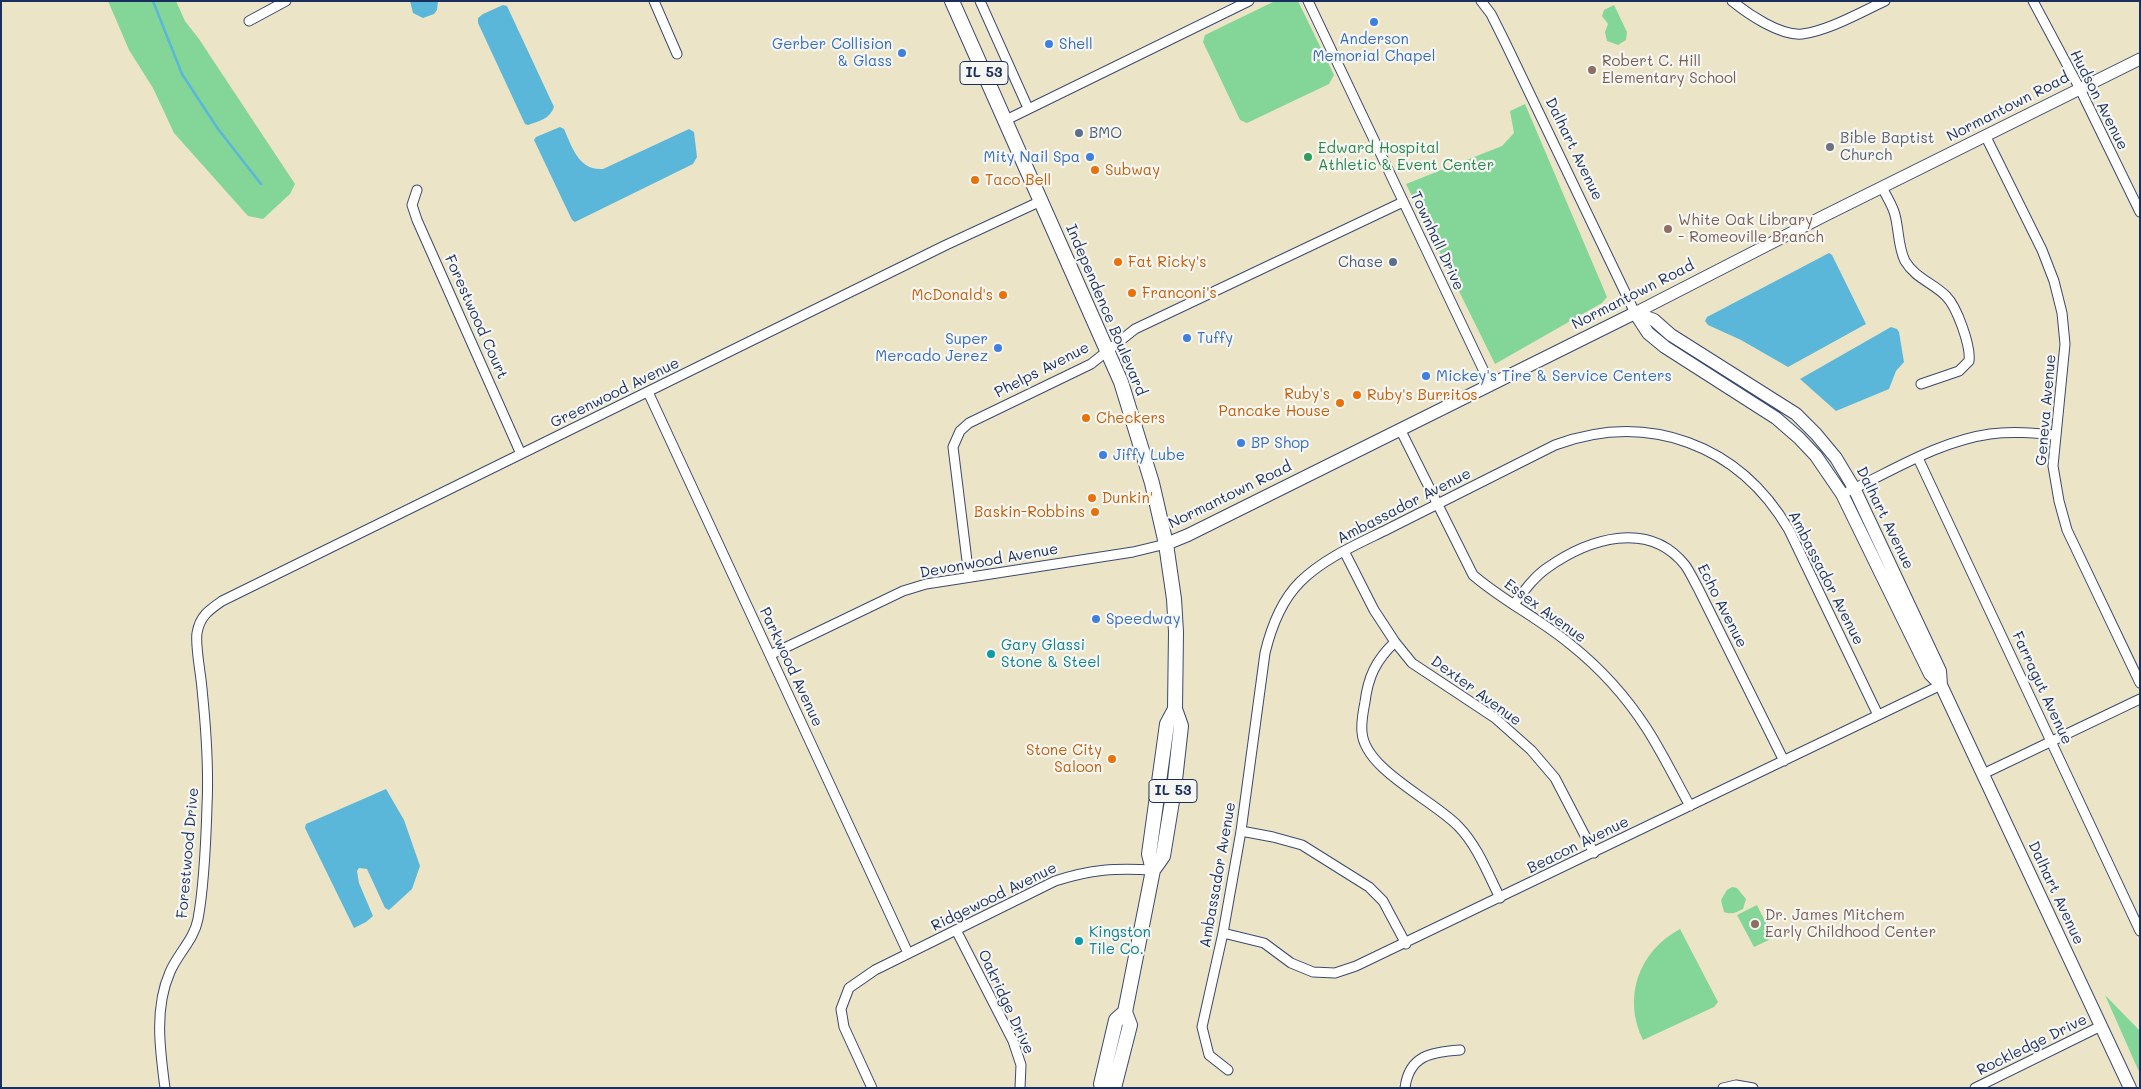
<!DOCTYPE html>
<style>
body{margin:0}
#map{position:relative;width:2141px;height:1089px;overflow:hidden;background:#ece4c6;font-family:Mali,sans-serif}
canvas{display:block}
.frame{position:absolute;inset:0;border:2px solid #1b2f5e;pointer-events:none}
</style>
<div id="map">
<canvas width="2141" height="1089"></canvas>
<div class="frame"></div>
</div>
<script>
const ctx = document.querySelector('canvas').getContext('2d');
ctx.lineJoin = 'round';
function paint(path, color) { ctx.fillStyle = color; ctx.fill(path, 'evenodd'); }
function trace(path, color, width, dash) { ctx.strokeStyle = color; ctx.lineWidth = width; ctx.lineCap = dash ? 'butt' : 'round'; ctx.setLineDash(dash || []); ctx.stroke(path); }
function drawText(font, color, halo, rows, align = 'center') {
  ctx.font = font + ' Mali,sans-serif'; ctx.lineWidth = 4.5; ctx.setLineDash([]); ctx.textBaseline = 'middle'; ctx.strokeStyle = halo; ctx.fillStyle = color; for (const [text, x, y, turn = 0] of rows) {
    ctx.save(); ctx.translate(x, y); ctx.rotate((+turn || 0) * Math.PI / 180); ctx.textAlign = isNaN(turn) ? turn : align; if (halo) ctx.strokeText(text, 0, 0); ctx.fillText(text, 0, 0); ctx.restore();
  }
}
paint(new Path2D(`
 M108,1H176L185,21L199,39L295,184L290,194L263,219L248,216L174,133L153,88L129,50Z
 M1275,1H1298L1334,75L1329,84L1247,123L1240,120L1203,42L1205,35Z
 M1614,5L1627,32L1626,40L1618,45L1607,41L1605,32L1608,24L1602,16L1604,10Z
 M1525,104L1607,297L1602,303L1495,364L1406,184L1502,146L1514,133L1510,111Z
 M1732,887L1737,888L1746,899L1743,909C1737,912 1732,915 1724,912L1721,900L1727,890Z
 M1757,905L1773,938L1754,947L1737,915Z
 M1680,929L1718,1002L1714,1007L1643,1040C1622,997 1639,951 1680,929Z
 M2105,995L2140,1031V1074Z`), '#84d698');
paint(new Path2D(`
 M410,1H438L437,10L434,14L423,18L413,13Z
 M503,5L507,6L554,107C550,119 539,121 528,125L525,124L478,23V18L483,14Z
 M560,127L564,129C572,147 579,171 603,169L689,129L694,132L697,157L693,164L575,222L572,220L534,140L536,137Z
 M1829,253L1832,255L1866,324L1788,367L1741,340L1708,325L1705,321L1707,317Z
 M1891,327L1897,329L1899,332L1904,362L1896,371L1889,389L1836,411L1800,379Z
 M386,789L404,820L420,866L412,889L389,910L385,908L367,869L359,868L357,871L359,883L373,916L366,922L354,928L305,828L306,824Z`), '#5bb7d9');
trace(new Path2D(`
 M153,1L182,74L218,129L261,184`), '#5bb7d9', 2.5);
const minor = new Path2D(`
 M654,1L677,54
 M980,1L1028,108
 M1308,1L1490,384
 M1481,1L1491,14L1505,42L1635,313
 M1732,1C1748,14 1780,36 1802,34C1828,31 1861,12 1885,1
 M2033,1L2080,89L2140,212
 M249,21L286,1
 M1006,120L1249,1
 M1986,137L2042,250L2054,281L2062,313L2065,344L2053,466L2059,501L2067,530L2140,683
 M1882,187C1886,196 1893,206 1895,215C1899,230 1898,247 1905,261C1915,278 1933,283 1946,296C1957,307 1971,346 1969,361L1959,371L1921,384
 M417,190L412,205L417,220L521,454
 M648,392L908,953
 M1400,429L1473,575C1503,601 1540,619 1570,644C1599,667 1627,698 1647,729C1663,754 1676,781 1690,806
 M1918,458L2140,931
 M1849,491C1894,470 1940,441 1990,434C2012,431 2034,433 2055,435
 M1344,551L1374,610L1395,642L1412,663L1495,718L1531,750L1555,778L1594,853
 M969,577L953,447L960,431L969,423L1091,364L1135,329L1403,202
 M1514,604C1524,591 1534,577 1547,568C1588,539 1648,519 1685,565C1690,572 1694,581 1698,588L1784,761
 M1395,642C1376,660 1368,677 1365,702C1363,712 1361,723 1362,732C1364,769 1433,800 1458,826C1477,845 1488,874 1500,898
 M770,655L903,591L926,584L1133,552L1166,544
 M1983,774L2140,699
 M1241,831L1273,837L1302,845L1369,887L1383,901L1406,944
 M956,930L1013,1041L1021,1065L1020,1088
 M1223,933L1264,943L1291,963L1313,972L1335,973L1356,966L1941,685
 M1228,1070L1209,1055L1202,1027L1223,933L1241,831L1265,653C1271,628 1281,601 1300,582C1324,558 1358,544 1388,529C1443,501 1499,473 1555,445C1648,411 1739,444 1789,530L1878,715
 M165,1088C160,1050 154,1008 170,972C178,953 194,940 198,919C204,886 206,840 207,806C209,767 206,728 202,689C201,674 195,646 197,633C200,616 209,610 222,601L946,245L1041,201
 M872,1088L844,1027L841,1009L849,988L875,970L1055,881C1092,869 1115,868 1153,870
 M1405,1088C1409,1055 1432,1052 1460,1050
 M1723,1088L1736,1085L1753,1088
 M1975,1088L2101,1026`);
const tertiary = new Path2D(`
 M1635,313L1824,216L2140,59`);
const secondary = new Path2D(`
 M1635,313L1654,320L1671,335L1796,414L1816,434L1836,458L1854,488L1940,671L1941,685L2130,1088
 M1635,313L1648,333L1665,347L1776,418L1799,438L1816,456L1842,494L1930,674L1941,685
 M1166,544L1188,535L1635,313`);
const primary = new Path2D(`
 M952,1L1121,382L1152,483L1166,544L1174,599L1176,632L1175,709L1181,726L1174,789L1163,856L1153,870
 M1103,1088L1101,1084L1116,1020L1125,1012L1153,870L1149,854L1167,724L1175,709
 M1114,1088L1130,1025L1125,1012`);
trace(minor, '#3a4a6e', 11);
trace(tertiary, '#3a4a6e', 13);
trace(secondary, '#3a4a6e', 14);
trace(primary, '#3a4a6e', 16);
trace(minor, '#fff', 9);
trace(tertiary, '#fff', 11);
trace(secondary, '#fff', 12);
trace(primary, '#fff', 14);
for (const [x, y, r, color] of [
 [1374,22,5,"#3f7fe0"],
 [1049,44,5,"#3f7fe0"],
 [902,53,5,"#3f7fe0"],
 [1592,70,5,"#8d6e63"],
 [1079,133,5,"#5c6f8a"],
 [1830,147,5,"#6b7280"],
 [1090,157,5,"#3f7fe0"],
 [1308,157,5,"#2e9e5b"],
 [1095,170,5,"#e8710a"],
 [975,180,5,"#e8710a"],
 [1668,229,5,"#8d6e63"],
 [1118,262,5,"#e8710a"],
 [1393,262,5,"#5c6f8a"],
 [1132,293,5,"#e8710a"],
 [1003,295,5,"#e8710a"],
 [1187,338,5,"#3f7fe0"],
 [998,348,5,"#3f7fe0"],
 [1426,376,5,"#3f7fe0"],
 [1357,395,5,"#e8710a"],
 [1340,403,5,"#e8710a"],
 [1086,418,5,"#e8710a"],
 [1241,443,5,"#3f7fe0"],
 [1103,455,5,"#3f7fe0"],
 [1092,498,5,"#e8710a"],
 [1095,512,5,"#e8710a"],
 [1096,619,5,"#3f7fe0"],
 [991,654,5,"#0f9aa8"],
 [1112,759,5,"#e8710a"],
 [1755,924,5,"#8d6e63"],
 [1079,941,5,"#0f9aa8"]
]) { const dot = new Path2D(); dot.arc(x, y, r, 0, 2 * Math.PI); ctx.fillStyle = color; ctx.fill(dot); trace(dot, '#f6f6f2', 2); }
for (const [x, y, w] of [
 [984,73,48],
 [1173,791,48]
]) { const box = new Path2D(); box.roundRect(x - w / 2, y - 11.5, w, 23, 4); ctx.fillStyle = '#f6f6f2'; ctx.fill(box); trace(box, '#1b2f5e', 1); }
drawText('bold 14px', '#1b2f5e', null, [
 ["IL 53",984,73],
 ["IL 53",1173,791]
]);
drawText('15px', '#366cbe', '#f6f6f2', [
 ["Anderson",1374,39,"center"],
 ["Memorial Chapel",1374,56,"center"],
 ["Gerber Collision",892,44,"right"],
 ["& Glass",892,61,"right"],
 ["Shell",1059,44],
 ["Mity Nail Spa",1080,157,"right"],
 ["Tuffy",1197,338],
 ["Super",988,339,"right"],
 ["Mercado Jerez",988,356,"right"],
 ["Mickey's Tire & Service Centers",1436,376],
 ["BP Shop",1251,443],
 ["Jiffy Lube",1113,455],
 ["Speedway",1106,619]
], 'left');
drawText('15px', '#785e54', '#f6f6f2', [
 ["Robert C. Hill",1602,61],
 ["Elementary School",1602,78],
 ["White Oak Library",1678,220],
 ["- Romeoville Branch",1678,237],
 ["Dr. James Mitchem",1765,915],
 ["Early Childhood Center",1765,932]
], 'left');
drawText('15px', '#1b2f5e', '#f6f6f2', [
 ["Hudson Avenue",2099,100,63],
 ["Normantown Road",2008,107,-27],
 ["Dalhart Avenue",1574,149,64],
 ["Townhall Drive",1437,241,65],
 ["Normantown Road",1633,295,-27],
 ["Independence Boulevard",1106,310,67],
 ["Forestwood Court",476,317,66],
 ["Phelps Avenue",1042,370,-27],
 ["Greenwood Avenue",615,393,-26],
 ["Geneva Avenue",2046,410,-85],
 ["Normantown Road",1230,495,-26],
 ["Ambassador Avenue",1404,506,-27],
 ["Dalhart Avenue",1885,518,64],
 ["Devonwood Avenue",989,561,-10],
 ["Ambassador Avenue",1826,578,63],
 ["Echo Avenue",1722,606,63],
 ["Essex Avenue",1545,611,36],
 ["Parkwood Avenue",791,667,65],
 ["Farragut Avenue",2042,688,65],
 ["Dexter Avenue",1476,691,36],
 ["Beacon Avenue",1578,845,-26],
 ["Forestwood Drive",188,853,-85],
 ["Ambassador Avenue",1218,875,-80],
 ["Dalhart Avenue",2056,893,65],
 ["Ridgewood Avenue",994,897,-26],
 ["Oakridge Drive",1006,1002,65],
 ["Rockledge Drive",2032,1045,-26]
]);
drawText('15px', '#4e5e75', '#f6f6f2', [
 ["BMO",1089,133],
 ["Chase",1383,262,"right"]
], 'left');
drawText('15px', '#5b616d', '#f6f6f2', [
 ["Bible Baptist",1840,138],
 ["Church",1840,155]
], 'left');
drawText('15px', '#27864d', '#f6f6f2', [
 ["Edward Hospital",1318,148],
 ["Athletic & Event Center",1318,165]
], 'left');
drawText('15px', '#c56008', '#f6f6f2', [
 ["Subway",1105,170],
 ["Taco Bell",985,180],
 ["Fat Ricky's",1128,262],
 ["Franconi's",1142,293],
 ["McDonald's",993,295,"right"],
 ["Ruby's",1330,394,"right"],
 ["Pancake House",1330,411,"right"],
 ["Ruby's Burritos",1367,395],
 ["Checkers",1096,418],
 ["Dunkin'",1102,498],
 ["Baskin-Robbins",1085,512,"right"],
 ["Stone City",1102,750,"right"],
 ["Saloon",1102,767,"right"]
], 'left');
drawText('15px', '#0d838f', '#f6f6f2', [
 ["Gary Glassi",1001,645],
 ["Stone & Steel",1001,662],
 ["Kingston",1089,932],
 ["Tile Co.",1089,949]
], 'left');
</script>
